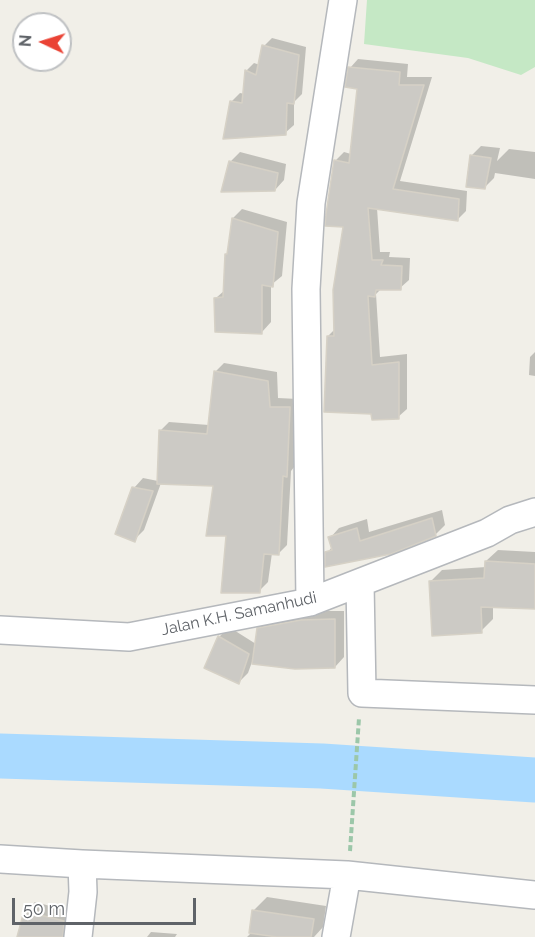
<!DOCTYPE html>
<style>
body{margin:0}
#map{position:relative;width:535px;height:937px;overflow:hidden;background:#f1efe8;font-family:Raleway,sans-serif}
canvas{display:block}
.north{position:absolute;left:12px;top:12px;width:60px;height:60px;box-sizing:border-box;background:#fff;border:2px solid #bfc1c3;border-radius:50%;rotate:274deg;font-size:16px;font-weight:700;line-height:24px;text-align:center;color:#5f6368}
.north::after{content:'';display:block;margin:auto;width:21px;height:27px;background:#ea4335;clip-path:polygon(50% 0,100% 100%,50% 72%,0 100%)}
.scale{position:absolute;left:12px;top:898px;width:184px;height:27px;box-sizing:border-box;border:3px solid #5f6368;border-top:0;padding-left:8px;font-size:18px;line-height:21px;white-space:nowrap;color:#5f6368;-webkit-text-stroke:4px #fff;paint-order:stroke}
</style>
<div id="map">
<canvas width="535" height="937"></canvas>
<div class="north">N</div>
<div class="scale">50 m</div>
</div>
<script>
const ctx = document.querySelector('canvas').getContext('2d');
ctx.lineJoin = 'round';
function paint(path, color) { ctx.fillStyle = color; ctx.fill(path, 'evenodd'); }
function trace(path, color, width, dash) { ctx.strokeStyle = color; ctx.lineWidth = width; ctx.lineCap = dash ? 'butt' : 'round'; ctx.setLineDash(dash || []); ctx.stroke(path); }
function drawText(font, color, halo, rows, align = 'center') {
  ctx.font = font + ' Raleway,sans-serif'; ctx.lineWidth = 4.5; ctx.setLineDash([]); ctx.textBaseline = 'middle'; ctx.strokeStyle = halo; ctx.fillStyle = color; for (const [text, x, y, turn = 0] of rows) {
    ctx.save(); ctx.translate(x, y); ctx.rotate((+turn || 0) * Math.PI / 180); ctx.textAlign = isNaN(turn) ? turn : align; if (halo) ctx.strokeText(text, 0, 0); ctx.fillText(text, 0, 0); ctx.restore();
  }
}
paint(new Path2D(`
 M367,0H535V67L521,75L468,58L364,44Z`), '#c5e8c5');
paint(new Path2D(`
 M272,38L306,47L302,94L294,102V125L285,133L232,101L240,93L245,94L246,71L254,63L260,65L264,46Z
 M358,59L408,64L407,77H432L400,181L467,191L466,211L457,220L377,208L380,252H390L389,257L410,258L409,280L400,288H382L376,294L380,357L407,354V409L398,417L328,336L335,329L344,225L335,161L344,152L351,154L359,88L350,68Z
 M481,146L500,148L497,161L509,149L535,152V179L495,173L494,178L484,188L471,156Z
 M240,152L286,164L284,180L275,190L230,162Z
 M242,209L287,222L282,276L271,285V322L262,332L216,298L225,290L233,218Z
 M535,352V376L529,375L530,357Z
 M224,363L277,372L278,398L298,399L295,466L291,471L287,545L278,554L272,553L268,582L259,591L227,534L215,484L161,483L144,530L134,540V488L143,478L158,481L160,431L169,422L209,425L215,372Z
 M442,510L445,525L435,535L327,553L332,547L330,538L339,528L367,519L369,532Z
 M498,550L535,552V607L493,606V619L481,631L430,582L442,570L486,567V561Z
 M312,611H344V657L335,667L295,668L252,662L248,673L239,682L219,637L229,627L256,644L258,629L268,619Z
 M267,897L326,906L323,927L314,937H247L250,934L254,910Z
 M35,902L73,912L76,937H19L25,911Z
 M151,932L177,934L175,937H147Z`), '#0003');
trace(new Path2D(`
 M0,756L322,766L535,780`), '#aadaff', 45);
const building = new Path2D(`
 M262,45L299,55L294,104L287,103L286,135L223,139L230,101L242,103L245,70L256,75Z
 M348,67L400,72L399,85H424L393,189L459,199L458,221L368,208L372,260H383L381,265L402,266L401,290H376L375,297L368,296L372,365L399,362V419L372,420L371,414L324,412L327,336H334L333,290L343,227L325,226L326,214L334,160L349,163L357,89L345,87Z
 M470,155L491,158L485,189L466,187Z
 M229,161L278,173L275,191L221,192Z
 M232,218L278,232L273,287L262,285V334L215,332L214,298L223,297L225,254H227Z
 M214,371L268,381L270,407H290L287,477L283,476L279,555L264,554L260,593H221L226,536H206L213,486L157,484L159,430L207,434Z
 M132,487L153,491L135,542L115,534Z
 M432,518L436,536L391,554L325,567V552L332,550L328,537L357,528L360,541Z
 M485,561L535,564V609L481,607L482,633L432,636L429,581L484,578Z
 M335,619V668L295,669L252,664L257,628L301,620Z
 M218,636L249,654L239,684L204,668Z
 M252,910L314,919L311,937H277L249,933Z
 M24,911L64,921L63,937H17Z`);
paint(building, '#cccac5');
trace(building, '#d6d1c6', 1.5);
const street = new Path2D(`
 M360,583L362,693L535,700
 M310,602L306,289L311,203L343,0
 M0,630L129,637L310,602L487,533L510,520L535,512
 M0,859L82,864L347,875L535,895
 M78,937L83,892L82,864
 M336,937L347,875`);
trace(street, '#b5b8bc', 30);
trace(new Path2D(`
 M350,851L359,718`), '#9cc7a9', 4, [6, 3]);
trace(street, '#fff', 27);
drawText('16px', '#5f6368', '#fff', [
 ["Jalan K.H. Samanhudi",239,614,-12]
]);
</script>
